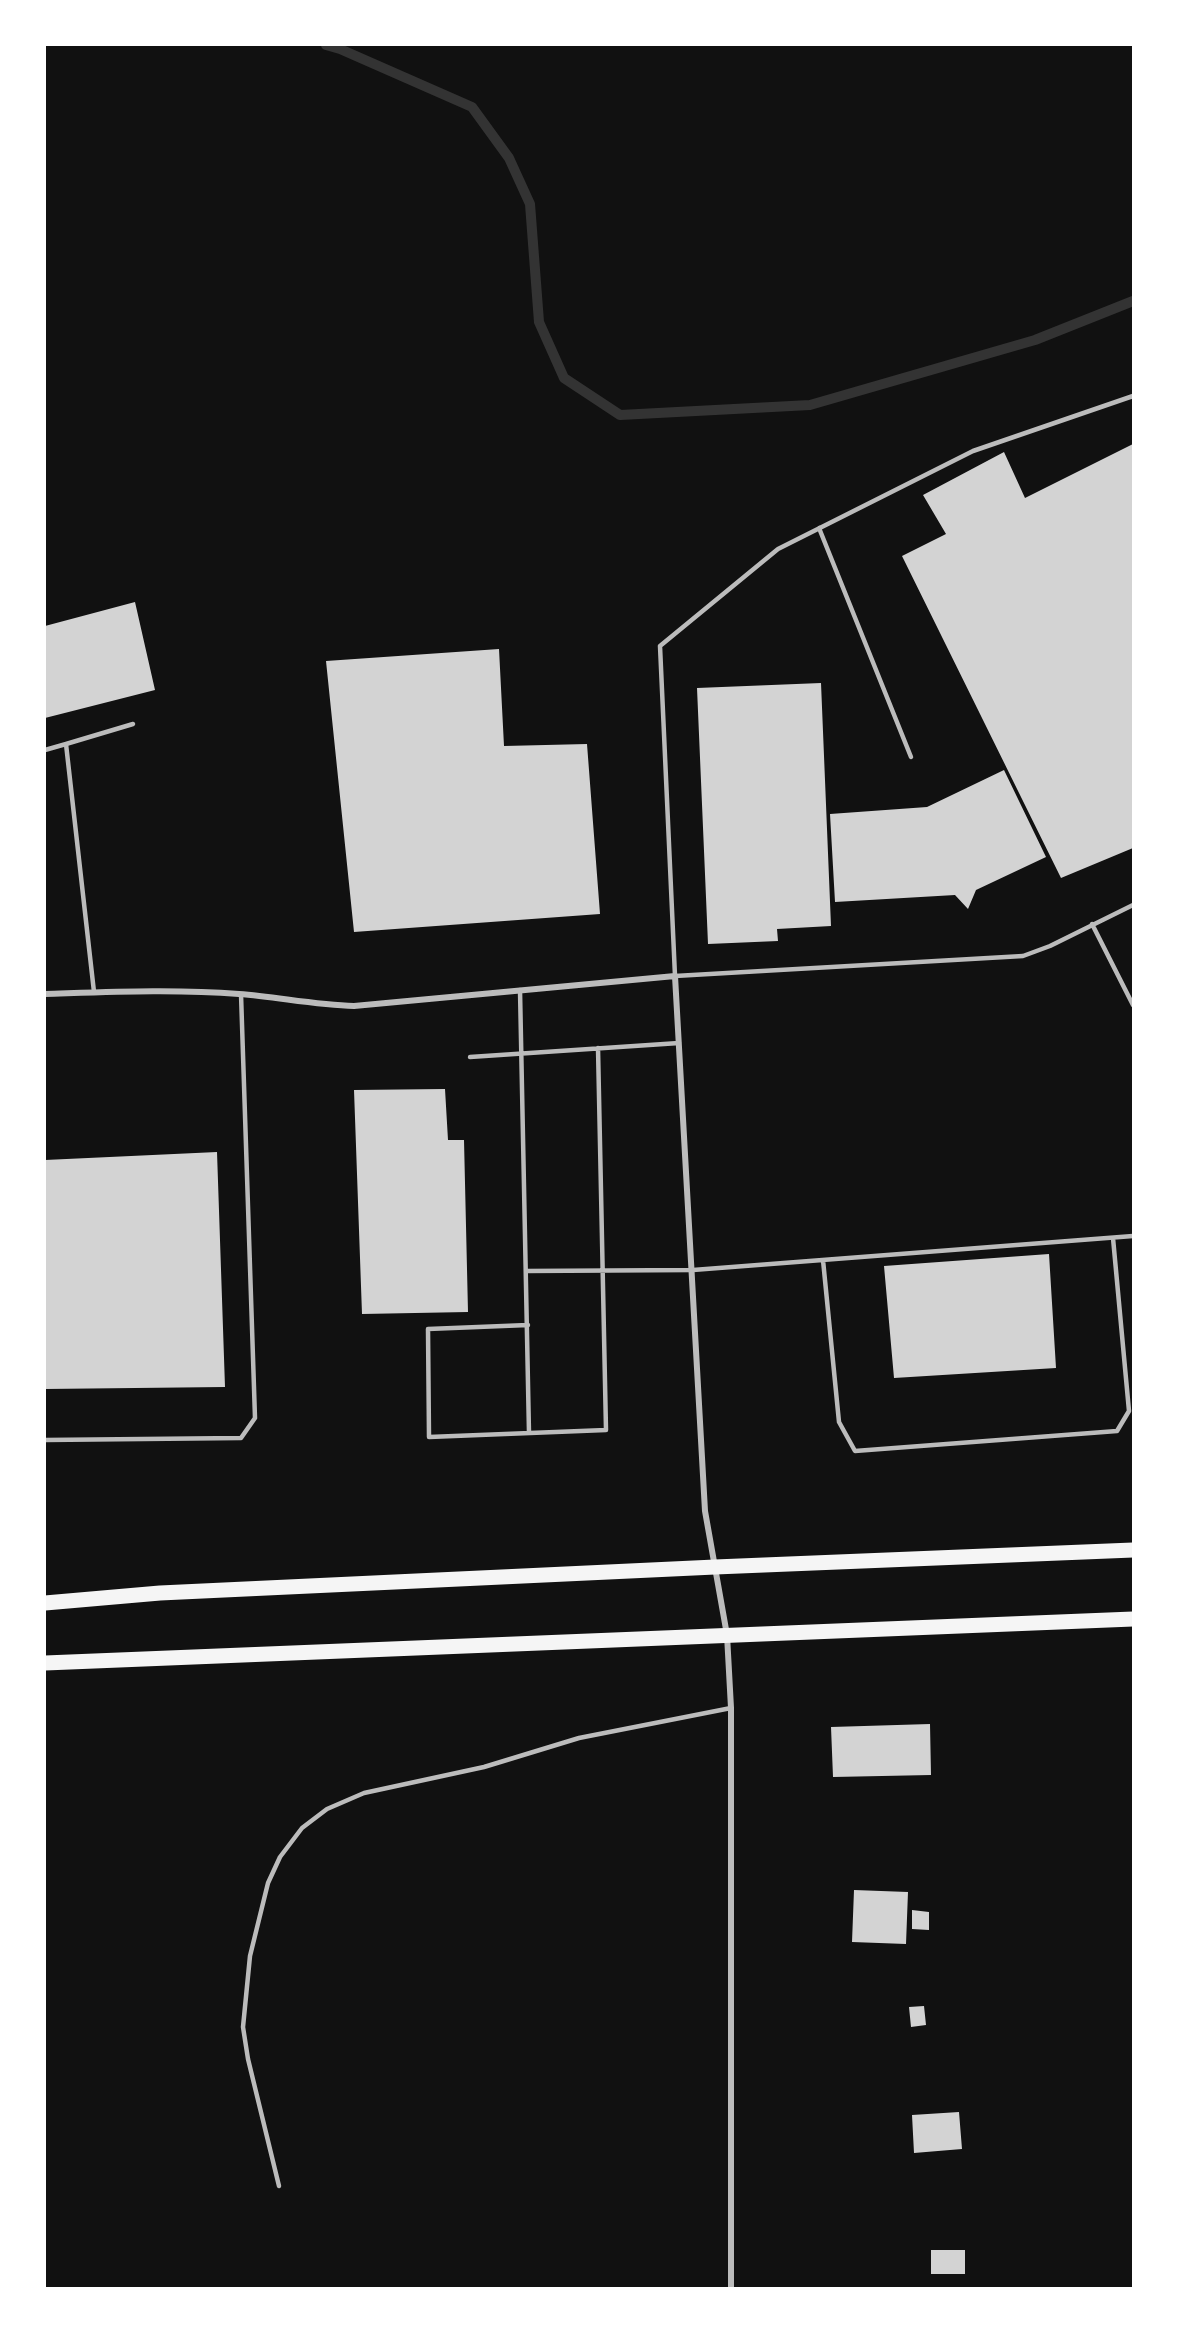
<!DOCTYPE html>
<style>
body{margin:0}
#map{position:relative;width:1178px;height:2333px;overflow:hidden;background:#111;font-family:"Asap Condensed",sans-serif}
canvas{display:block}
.frame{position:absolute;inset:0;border:46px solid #fff;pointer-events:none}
</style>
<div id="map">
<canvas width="1178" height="2333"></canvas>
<div class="frame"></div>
</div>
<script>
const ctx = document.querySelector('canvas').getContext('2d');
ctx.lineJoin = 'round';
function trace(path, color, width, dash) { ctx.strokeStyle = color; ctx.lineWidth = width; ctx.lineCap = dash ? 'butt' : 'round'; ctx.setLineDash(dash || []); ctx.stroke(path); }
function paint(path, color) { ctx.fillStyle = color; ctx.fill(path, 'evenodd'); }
trace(new Path2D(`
 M326,45L340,49L472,107L509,158L530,204L539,322L564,378L620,415L810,405L1035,340L1133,301`), '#333', 10);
paint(new Path2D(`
 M1133,444V848L1061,878L902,556L946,534L923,495L1004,452L1025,498Z
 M135,602L155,690L45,718V626Z
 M499,649L504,746L587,744L600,914L354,932L326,661Z
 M821,683L831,926L777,929L778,941L708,944L697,688Z
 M1004,770L1046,857L976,890L968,909L955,895L835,902L830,814L927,807Z
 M445,1089L448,1140H464L468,1312L362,1314L354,1090Z
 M217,1152L225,1387L45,1389V1160Z
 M1049,1254L1056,1368L894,1378L884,1266Z
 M930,1724L931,1775L833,1777L831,1727Z
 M854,1890L908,1892L906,1944L852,1942Z
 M912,1910L929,1912V1930L912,1929Z
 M924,2006L926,2025L911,2027L909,2007Z
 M959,2112L962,2149L914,2153L912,2115Z
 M931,2250H965V2274H931Z`), '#d3d3d3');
trace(new Path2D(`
 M1133,396L973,451L778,549L660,646L675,976L1023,956L1050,946L1133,905
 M819,528L911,757
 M66,744L133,724
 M45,750L66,744L94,992
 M1092,924L1133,1005
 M520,990L529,1433
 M470,1057L679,1043
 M823,1260L839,1422L855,1451L1117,1431L1129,1411L1113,1238
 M526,1271L693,1270L1133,1236
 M528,1325L428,1329L429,1437L606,1430L598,1048
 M45,1440L241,1438L255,1418L241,994
 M279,2186L248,2059L243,2027L250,1956L268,1883L280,1857L302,1828L327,1809L364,1793L484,1767L579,1738L731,1708`), '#bcbcbc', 4.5);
trace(new Path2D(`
 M45,994C110,992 174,989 239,994C278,997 315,1005 354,1006L675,976L705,1511L727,1635L731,1708V2288`), '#bcbcbc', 6);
trace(new Path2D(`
 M45,1603L160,1593L715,1567L1133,1550
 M45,1663L1133,1619`), '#f5f5f5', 15);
</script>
